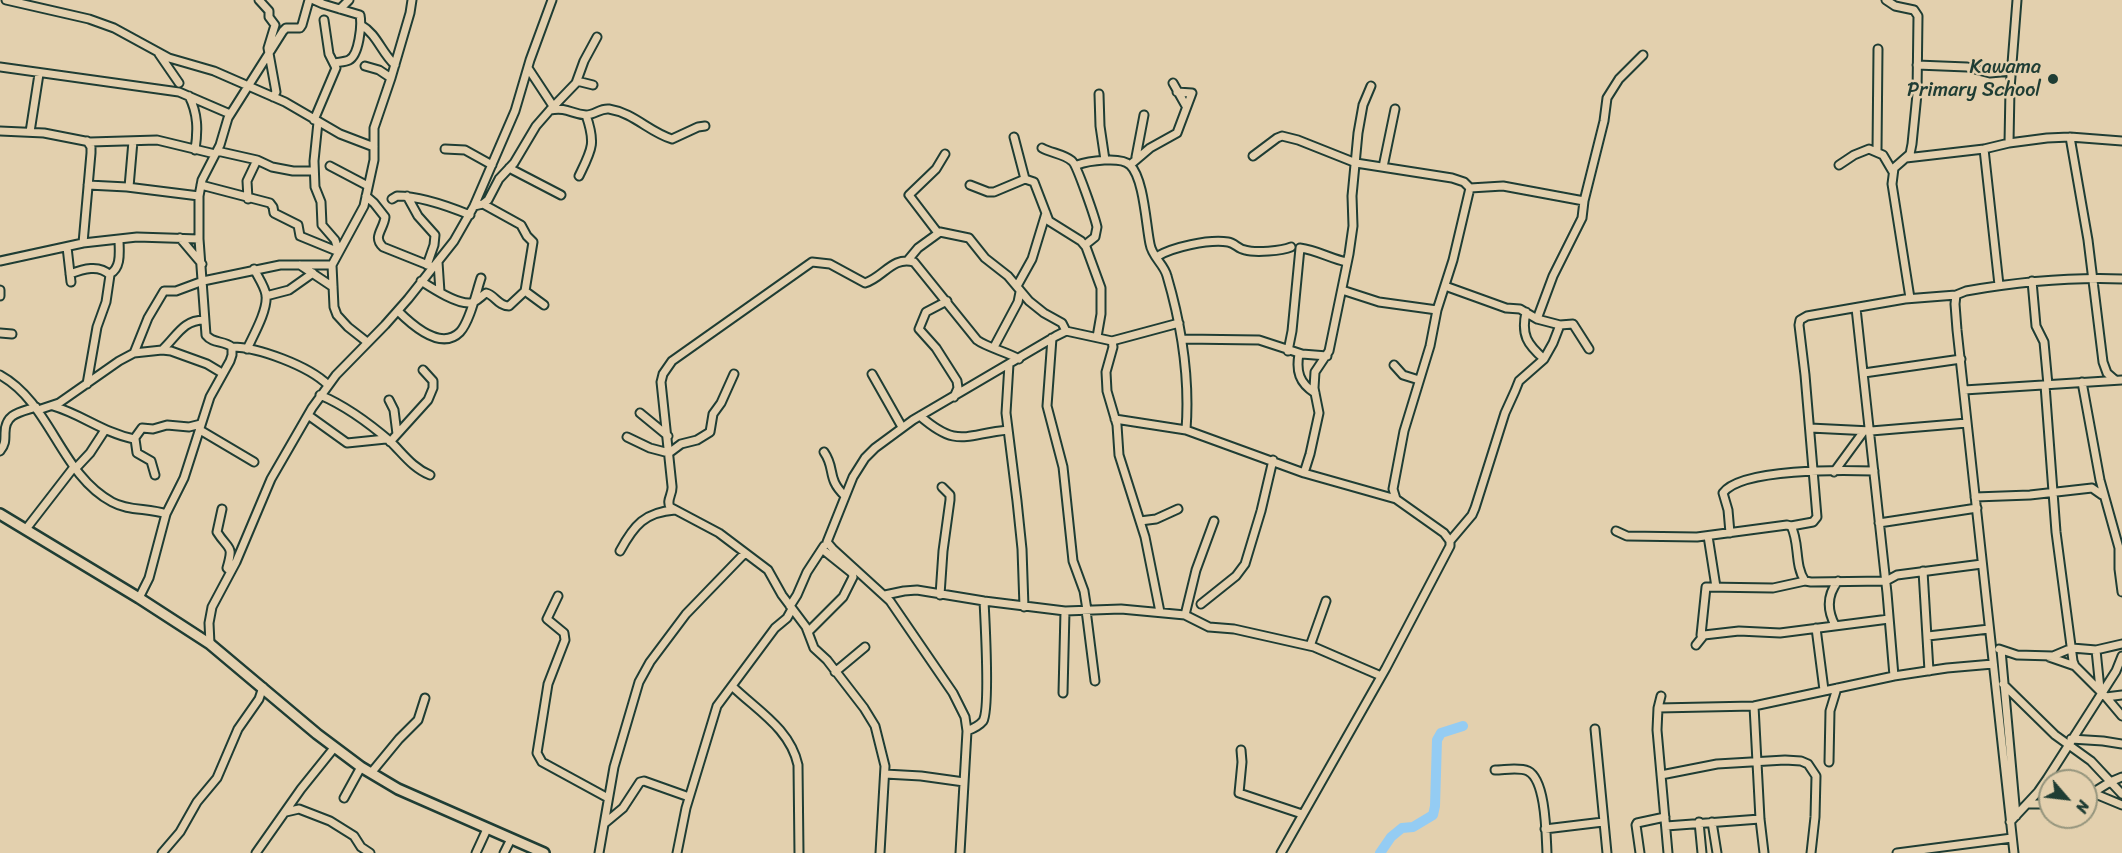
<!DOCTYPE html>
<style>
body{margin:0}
#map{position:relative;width:2122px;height:853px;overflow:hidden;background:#e3d0ae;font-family:Sriracha,sans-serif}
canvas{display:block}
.north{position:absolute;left:2038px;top:769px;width:60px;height:60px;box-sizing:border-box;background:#e3d0ae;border:2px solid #95957d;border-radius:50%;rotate:118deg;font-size:16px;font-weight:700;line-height:24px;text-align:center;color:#1f3d34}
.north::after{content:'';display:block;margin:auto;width:21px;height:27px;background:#1f3d34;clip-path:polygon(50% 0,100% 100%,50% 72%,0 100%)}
</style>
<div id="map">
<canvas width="2122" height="853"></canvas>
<div class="north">N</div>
</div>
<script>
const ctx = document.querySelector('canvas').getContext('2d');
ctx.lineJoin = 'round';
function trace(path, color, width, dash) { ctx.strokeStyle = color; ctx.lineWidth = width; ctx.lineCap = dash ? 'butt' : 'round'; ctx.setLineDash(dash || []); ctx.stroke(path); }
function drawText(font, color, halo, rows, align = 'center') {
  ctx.font = font + ' Sriracha,sans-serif'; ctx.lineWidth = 5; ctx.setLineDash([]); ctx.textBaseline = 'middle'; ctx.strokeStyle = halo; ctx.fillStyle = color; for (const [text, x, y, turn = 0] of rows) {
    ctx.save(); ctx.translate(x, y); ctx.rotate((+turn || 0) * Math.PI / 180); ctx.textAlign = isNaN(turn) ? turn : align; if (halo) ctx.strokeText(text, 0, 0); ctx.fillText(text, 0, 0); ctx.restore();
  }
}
trace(new Path2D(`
 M1380,853L1391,837L1402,828L1413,827L1433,815L1435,806L1437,740L1441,733L1463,726`), '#94ccf3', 10);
const street = new Path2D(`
 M6,0L89,19L114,28L169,58L214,71L285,102L340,134L374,147
 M259,0L269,11V17L275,25L268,48L276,92L273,97
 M314,0L323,4L360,15C362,25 359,55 349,60C345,62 338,62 334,63
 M1886,0L1895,6L1914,10L1918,16L1917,94L1912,144L1910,154L1894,168L1892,184L1910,298
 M340,9L349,0
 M361,25C377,34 381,52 395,65
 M159,54L179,83
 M1917,65L1967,67L1990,73L2012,71
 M365,66L379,70L391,78
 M0,67L179,92L230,114
 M528,68L553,106
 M577,81L593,85
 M1173,83L1186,106
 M1099,94L1100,126L1105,160
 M189,96C198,114 198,130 195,150
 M550,110L576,83L584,61L597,37
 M314,120L336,68L329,54L324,20
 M318,122L314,161L315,187L321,202L322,225L335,240L339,252
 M0,131L44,133L90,142L157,140L215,154
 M30,132L39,74
 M1014,137L1025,179
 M2070,137L2088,240L2103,362L2107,373L2115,380
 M2009,143L2010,89L2017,0
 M1042,148C1051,153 1064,154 1072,161C1077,165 1095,218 1097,227L1095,237L1085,245
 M445,149L465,150L492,165
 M1984,149L1999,285
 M217,151L257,160L272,167L293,171H314
 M1877,151L1878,49
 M1253,156L1277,138L1282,136L1298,140L1356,163L1452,178L1464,182L1470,188L1453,260L1437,310L1430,346L1404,431L1393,489L1396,499L1444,533L1450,541V546L1386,668L1281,853
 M1136,157L1144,115
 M1906,158L1984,149L2009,143L2047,138L2070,137L2122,141
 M1077,165C1088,161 1121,156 1130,165C1144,178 1146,226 1150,244C1152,257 1164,264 1167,276C1182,327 1190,377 1186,430
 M1130,165L1150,148L1177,133L1192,93L1177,92
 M1839,165L1854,155L1869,149L1883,155L1893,172
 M330,166L368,186
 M1383,167L1395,109
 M509,168L561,195
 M579,176C592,149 596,144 586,115
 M88,185L127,187L199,196
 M201,185L270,203L273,207L274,213L298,225L300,236L339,252
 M970,185L988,192H994L1025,179L1034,182L1049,221L1081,241L1086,247L1101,288V314L1097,337
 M129,187L133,141
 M1470,188L1503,186L1584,201
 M366,196L374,203L385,217C384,229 372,237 383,247L433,267
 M407,196L418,216L435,235L434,245L427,265
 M248,199L247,181L257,160
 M392,199L397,196C421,196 448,206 470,215
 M474,206L483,204L488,200L499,179L514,163L536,126L550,110C568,107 571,114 586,115C595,115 600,108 609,109C634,113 649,132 672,139L698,127L705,126
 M938,233L909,195L936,169L945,154
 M180,238L202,264
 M83,243L91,153V147L87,141
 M67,247L71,282
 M1156,257C1172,247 1209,239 1228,242C1235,243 1238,249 1245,250C1255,253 1282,251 1291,247
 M908,260L918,248L940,232L969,238L985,258L1008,276L1029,301L1044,313L1062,323L1066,331
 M0,261L83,243L137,237L199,239
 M438,262L440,292
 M300,265L333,287
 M70,274C83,269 99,264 110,275L106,302L97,327L87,384
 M110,274C122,267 119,251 119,239
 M421,281C432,288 456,304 470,303C476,303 481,296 486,293C495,295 498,306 509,306L525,291L533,242L527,236L521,225L483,204
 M2032,281L2036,326L2044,342L2048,385
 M1017,286L1032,259L1046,213
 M1445,286L1506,308L1520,309L1537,319L1560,325L1573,324L1589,349
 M0,290V296
 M1342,290L1379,302L1437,310
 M525,291L544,305
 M266,296L289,290L313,273
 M947,301L926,312L919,329L936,348L957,381L958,388L954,397
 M1856,308L1887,593L1894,676
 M398,311C412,325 441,351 460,332C470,321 476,293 481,278
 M1526,312C1521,335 1527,344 1544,359
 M1537,319L1553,276L1582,218L1584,201L1604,121L1607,98L1619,79L1643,55
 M0,333L12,334
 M1052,338L1047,406L1063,467L1073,561L1084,591L1087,610
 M1183,339L1259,340L1302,354L1327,356
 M1112,341L1113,347L1106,372L1107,391L1117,425L1119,455L1145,537L1160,612
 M367,342L348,327L337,315L334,307L332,265L364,206L374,160V128L391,78L410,13L412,0
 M232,347C258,347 309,366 328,385
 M994,347L1018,302L1020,292
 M247,349C253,336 268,310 266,295C265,287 258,277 254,269
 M162,350C177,336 183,320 204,320
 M1288,351L1292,331L1300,248C1317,250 1331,259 1347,262
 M134,353L148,318L164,291H176L203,281L280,265H332
 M1299,354C1296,371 1299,383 1315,393
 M1009,364L1006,413L1017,501L1022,549L1024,607
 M1394,365L1403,375L1419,380
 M1864,373L1961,359
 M872,374L902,427
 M0,375C51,403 60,474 112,502C128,511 149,508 166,514
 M2082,382L2100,480L2119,548V569L2122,592
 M2045,385L2056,532L2073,661L2075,666L2106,697L2122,695
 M1964,390L2122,380
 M320,395C346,406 369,423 391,442C404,455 413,468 430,475
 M389,400L394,410L397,434
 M53,406C81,414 104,433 134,439L142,428L153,429L167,425L189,427L201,424
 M38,410L59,403L119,361L134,353L162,350L171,351L207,364L222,373
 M640,413L668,436
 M308,415L347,443L386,439
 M920,416C958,449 965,434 1008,430
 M1115,419L1186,430L1304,473L1396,499
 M1810,428L1871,431L1967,423
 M200,430L254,462
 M627,437L650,448L669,453L681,444L697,440L710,432L713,414L721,403L734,374
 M135,439L137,453L151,461L155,475
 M390,442L428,400L433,388V381L423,370
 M0,451C5,445 5,441 5,433C5,413 21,412 36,407
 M824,452C836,469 826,478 845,496
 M75,469L90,453L105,430
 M1834,472L1864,431
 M1304,473L1310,454L1319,413L1314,388L1315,372L1329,351L1349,254L1353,226L1352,196L1358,133L1363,105L1371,86
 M1975,497L2030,495L2092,488L2102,495
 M222,509L217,532C229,551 234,544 227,568L230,571
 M1140,521L1156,519L1178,509
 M1879,523L1977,508
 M1791,526L1813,522L1817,517L1805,375L1799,325L1800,320L1807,316L1905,299L1956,295
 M26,529L74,467
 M1616,531L1627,536L1697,537L1787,525L1791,526C1800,543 1794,565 1805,581L1811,582L1886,581L1897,575L1982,564
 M1730,533L1728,510L1723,493C1741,468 1843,470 1874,471
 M1708,536L1716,587
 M1450,541L1472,515L1475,508L1505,413L1515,391L1519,381L1544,359L1553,343L1560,325
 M620,551C634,525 645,512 675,510
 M1923,571L1929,671
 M885,595L904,591L917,590L984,601L1065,611L1121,609L1185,615L1209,627L1234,629L1314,647L1381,676
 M940,595L943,551L950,500V495L942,487
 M558,596L547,619L564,633L565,640L548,684L537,753L542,762L608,798
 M139,598L149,578L166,514L184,478L210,397L230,361L232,355V347C223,340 213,344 206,335L199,239V196L202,180L220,145L228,118L283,31L286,28H300L302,25L309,0
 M1201,604L1236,576L1245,564L1261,511L1273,460
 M790,606L797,595L807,572L824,546
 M1086,610L1095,681
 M1185,615L1196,570L1214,521
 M1835,625C1827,610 1827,595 1838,581
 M1816,628L1824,690
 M808,632L843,597L853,577L852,573L822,549
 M1701,635L1706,587L1773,588L1805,581
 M1928,636L1989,629
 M210,644L209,623L212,607L236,562L271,479L312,408L336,375L385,325L408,299L454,241L474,206L515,111L530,60L552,0
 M1696,645L1704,635L1739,631L1780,633L1889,619
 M1310,646L1326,601
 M1999,649L2017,655L2053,656L2072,648L2096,650L2122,644
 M2001,650L2016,816
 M2096,650L2100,689
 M2049,657L2075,666
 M835,672L865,647
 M2003,684L2055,735L2091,761L2122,794
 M733,687C758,711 790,729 798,765L799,853
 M1063,693L1065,611
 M1661,696L1658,708L1657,730L1668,853
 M2106,697L2122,716
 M1754,706L1760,819L1764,853
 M1658,708L1754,706L1894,676L1947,668L1993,664
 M1595,729L1607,853
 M967,731L965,717L953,693L890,601L833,549L827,542L853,477L865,458L875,448L913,420L1056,336L1066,331L1112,341L1179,323
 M2071,739L2103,741L2122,744
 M1241,750L1242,762L1239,793L1302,814
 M1829,762L1830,711L1837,688
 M1495,770C1505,770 1519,767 1528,771C1546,780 1546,834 1547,853
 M371,773L399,739L418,720L425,698
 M885,774L921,776L964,782
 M1661,775L1717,764L1785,760L1801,761L1808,764L1816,776L1815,817L1811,853
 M2093,793L2122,805
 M2086,797L2110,782L2122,777
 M344,798L361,767
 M2027,804H2050
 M286,812L299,809L330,821L354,836L361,847L370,853
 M1699,822L1702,853
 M1712,822L1717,853
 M2010,822L2038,792L2047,779L2116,671L2122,656
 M605,823L623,808L640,782L644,781L689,797
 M1666,826L1760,819
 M1545,829L1603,822
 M162,853L180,832L197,802L217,778L238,729L259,699L263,687
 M256,853L301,789L334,748
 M476,853L487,829
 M504,853L511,839
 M599,853L614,767L639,682L650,662L686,614L745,553
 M677,853L686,808L717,706L775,628L787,618L792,609
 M880,853L885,766L875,726L864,708L827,660L814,648L806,627L782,595L768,570L719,533L670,507C666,500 673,494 672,486L661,382L663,374L672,361L812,262L830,264L865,283C884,277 892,256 914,262L977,340C986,347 1007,352 1019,359
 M960,853L967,731C972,729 979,726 983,721C990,709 985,620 984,601
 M1640,853L1636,825L1637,823L1665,817
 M1897,853L2012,838
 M2014,853L1957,330L1955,304L1956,295L1966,291C2018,282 2069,277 2122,279`);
const secondary = new Path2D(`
 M0,514L139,598L210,644L317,734L361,767L398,789L544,853`);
trace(street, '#1f3d34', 11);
trace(secondary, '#1f3d34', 14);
trace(street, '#e3d0ae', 7);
trace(secondary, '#e3d0ae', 9);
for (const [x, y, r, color] of [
 [2053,79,6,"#1f3d34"]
]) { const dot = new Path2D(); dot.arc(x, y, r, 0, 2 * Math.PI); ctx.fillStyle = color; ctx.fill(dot); trace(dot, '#e3d0ae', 2); }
drawText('20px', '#1f3d34', '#e3d0ae', [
 ["Kawama",2041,68],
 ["Primary School",2041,91]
], 'right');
</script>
